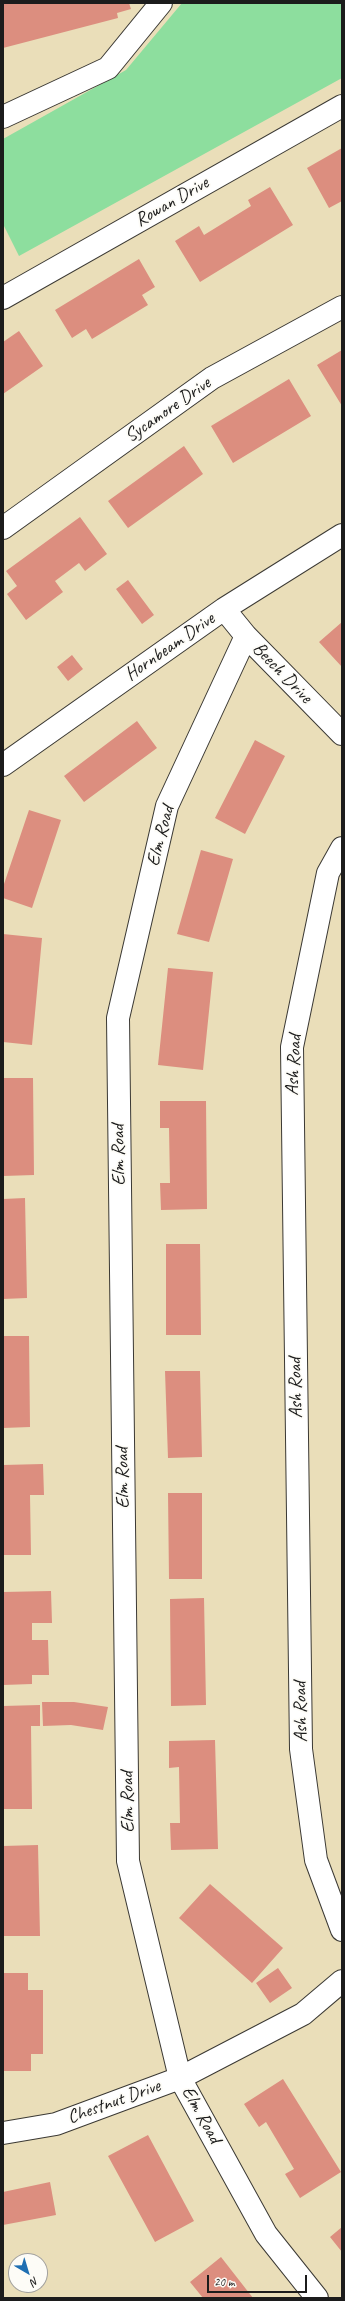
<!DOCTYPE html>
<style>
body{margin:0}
#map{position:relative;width:345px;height:2301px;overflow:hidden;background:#eadeb9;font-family:Caveat,sans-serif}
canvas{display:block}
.frame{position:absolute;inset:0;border:4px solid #1c1c1c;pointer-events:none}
.north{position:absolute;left:8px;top:2253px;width:40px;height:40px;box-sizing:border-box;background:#fdfcf7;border:1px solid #a3a29f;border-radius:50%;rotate:142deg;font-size:11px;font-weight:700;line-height:16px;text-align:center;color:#1c1c1c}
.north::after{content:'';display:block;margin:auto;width:14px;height:18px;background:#1f6fb2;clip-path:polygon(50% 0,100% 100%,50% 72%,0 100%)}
.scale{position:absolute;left:207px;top:2275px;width:100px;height:18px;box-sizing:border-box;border:2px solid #1c1c1c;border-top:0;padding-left:5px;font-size:12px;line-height:14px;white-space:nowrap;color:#1c1c1c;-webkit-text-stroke:3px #fdfcf7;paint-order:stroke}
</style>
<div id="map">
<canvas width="345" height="2301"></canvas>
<div class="frame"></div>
<div class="north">N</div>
<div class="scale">20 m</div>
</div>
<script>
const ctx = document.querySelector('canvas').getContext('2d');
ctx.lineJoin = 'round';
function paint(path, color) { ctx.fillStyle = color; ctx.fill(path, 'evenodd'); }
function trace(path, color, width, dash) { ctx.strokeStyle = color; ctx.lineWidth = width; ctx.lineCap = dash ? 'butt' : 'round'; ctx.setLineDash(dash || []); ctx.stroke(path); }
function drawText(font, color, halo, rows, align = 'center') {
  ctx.font = font + ' Caveat,sans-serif'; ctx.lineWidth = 3.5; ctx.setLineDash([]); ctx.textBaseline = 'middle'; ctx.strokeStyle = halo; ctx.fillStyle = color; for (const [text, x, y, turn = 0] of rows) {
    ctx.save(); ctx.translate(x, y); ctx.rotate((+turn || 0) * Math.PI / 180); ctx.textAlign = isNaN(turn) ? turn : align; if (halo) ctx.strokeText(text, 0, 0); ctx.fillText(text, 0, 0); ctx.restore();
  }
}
paint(new Path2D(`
 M182,3H342V78L19,256L3,224V139L126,70Z`), '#8dde9e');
paint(new Path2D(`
 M4,3H129L131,9L117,13L118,18L3,48Z
 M342,148V201L329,208L307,168Z
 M270,187L293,225L200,282L175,241L199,226L204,235L251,206L248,200Z
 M139,259L155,287L142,295L148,305L92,339L86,329L72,338L55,310Z
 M19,331L43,366L3,394V342Z
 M342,350V406L317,365Z
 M289,379L311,416L233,463L211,426Z
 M184,446L203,474L128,528L108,501Z
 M80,517L107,554L85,571L79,563L55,581L63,592L26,620L7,594L17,586L6,571Z
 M128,580L154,615L142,624L116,589Z
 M342,622V667L319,642Z
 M72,655L83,669L68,681L57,667Z
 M137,721L157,748L84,802L64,776Z
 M255,740L285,756L245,834L215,818Z
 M29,810L61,820L32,908L3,898V887Z
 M201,850L233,859L209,942L177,934Z
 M3,934L42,938L32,1045L3,1042Z
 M168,968L213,972L203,1070L158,1065Z
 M3,1078H33L34,1175L3,1176Z
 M160,1101H206L207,1209L161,1210L160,1183H170L169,1128H160Z
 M25,1198L27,1298L3,1299V1199Z
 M166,1244H200L201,1335H166Z
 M3,1336H29L30,1427L3,1428Z
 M165,1371H200L202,1457L168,1458Z
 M43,1464L44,1495H30L31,1555H3V1465Z
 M168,1493H202V1579H169Z
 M51,1591L52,1623H32V1640H48L49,1675H32V1684L3,1685V1592Z
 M204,1598L206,1705L171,1706L170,1599Z
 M42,1702H74L108,1707L103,1730L71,1725L43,1726Z
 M40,1705V1726H31L32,1809H3V1706Z
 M215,1740L218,1849L171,1850L170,1823H180L179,1767L169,1768V1741Z
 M38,1845L40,1936H3V1846Z
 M210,1884L283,1948L252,1983L179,1918Z
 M278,1968L292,1988L270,2003L256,1983Z
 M3,1973H28V1990H43V2054H31V2071H3Z
 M283,2079L341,2172L300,2198L285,2174L294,2169L266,2122L259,2127L244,2104Z
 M148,2135L194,2221L155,2242L108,2156Z
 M50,2182L56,2215L3,2225V2192Z
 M342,2227V2252L330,2237Z
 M221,2257L253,2298H203L190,2282Z`), '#dc8e7f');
const street = new Path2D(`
 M3,117L108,68L161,3
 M3,298L342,106
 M3,528L212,378L342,307
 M224,609L246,636L342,734
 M246,636L167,806L118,1018L128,1861L180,2078L266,2234L317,2298
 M3,765L224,609L342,535
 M342,848L328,873L292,1047L301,1749L316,1860L342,1930
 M3,2133L56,2124L180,2078L303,2014L342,1981`);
trace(street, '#3b3934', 24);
trace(street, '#fff', 22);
drawText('19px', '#1c1c1c', '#fdfcf7', [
 ["Rowan Drive",172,202,-30],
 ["Sycamore Drive",168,410,-35],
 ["Hornbeam Drive",170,647,-35],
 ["Beech Drive",282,673,46],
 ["Elm Road",161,836,-75],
 ["Ash Road",294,1065,-87],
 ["Elm Road",119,1155,-91],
 ["Ash Road",296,1388,-91],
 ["Elm Road",123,1478,-91],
 ["Ash Road",301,1712,-91],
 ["Elm Road",128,1802,-91],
 ["Chestnut Drive",114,2102,-20],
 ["Elm Road",201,2115,61]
]);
</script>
